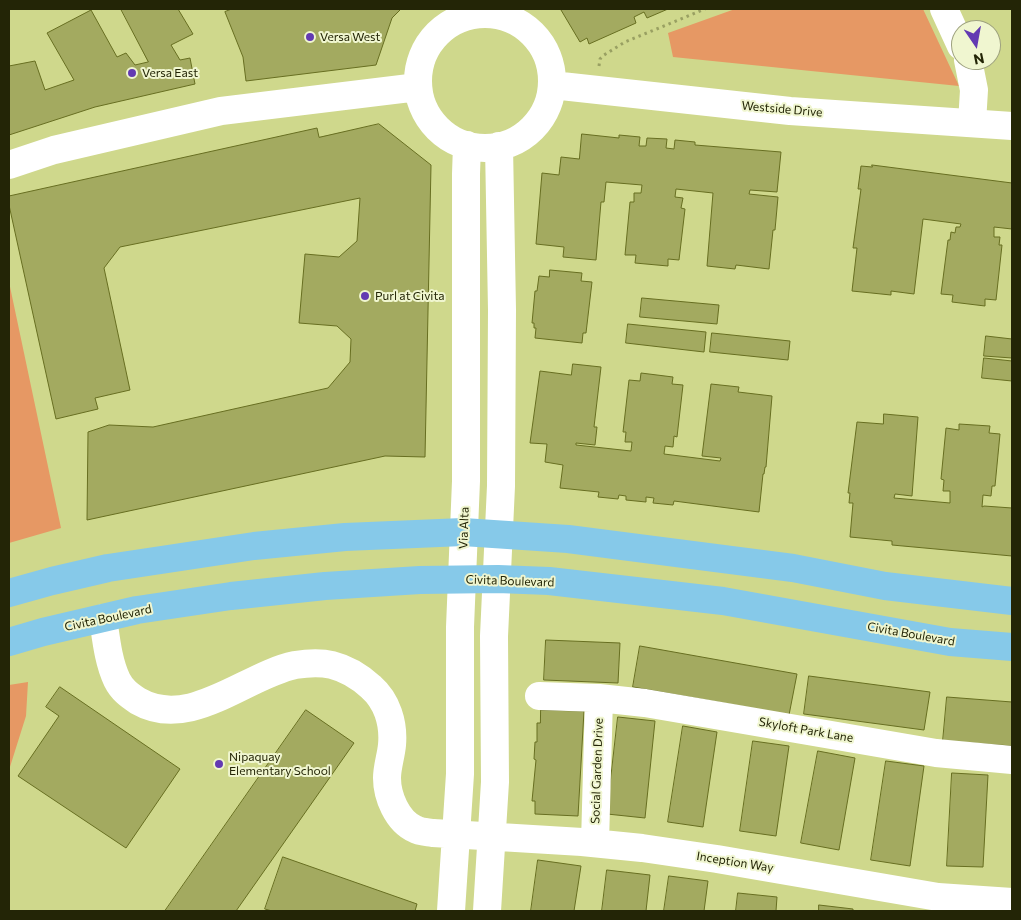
<!DOCTYPE html>
<style>
body{margin:0}
#map{position:relative;width:1021px;height:920px;overflow:hidden;background:#cfd88c;font-family:Commissioner,sans-serif}
canvas{display:block}
.frame{position:absolute;inset:0;border:10px solid #232506;pointer-events:none}
.north{position:absolute;left:951px;top:20px;width:50px;height:50px;box-sizing:border-box;background:#f0f6d0;border:1px solid #9ea27f;border-radius:50%;rotate:168deg;font-size:14px;font-weight:700;line-height:20px;text-align:center;color:#232506}
.north::after{content:'';display:block;margin:auto;width:18px;height:22px;background:#633ab2;clip-path:polygon(50% 0,100% 100%,50% 72%,0 100%)}
</style>
<div id="map">
<canvas width="1021" height="920"></canvas>
<div class="frame"></div>
<div class="north">N</div>
</div>
<script>
const ctx = document.querySelector('canvas').getContext('2d');
ctx.lineJoin = 'round';
function paint(path, color) { ctx.fillStyle = color; ctx.fill(path, 'evenodd'); }
function trace(path, color, width, dash) { ctx.strokeStyle = color; ctx.lineWidth = width; ctx.lineCap = dash ? 'butt' : 'round'; ctx.setLineDash(dash || []); ctx.stroke(path); }
function drawText(font, color, halo, rows, align = 'center') {
  ctx.font = font + ' Commissioner,sans-serif'; ctx.lineWidth = 4; ctx.setLineDash([]); ctx.textBaseline = 'middle'; ctx.strokeStyle = halo; ctx.fillStyle = color; for (const [text, x, y, turn = 0] of rows) {
    ctx.save(); ctx.translate(x, y); ctx.rotate((+turn || 0) * Math.PI / 180); ctx.textAlign = isNaN(turn) ? turn : align; if (halo) ctx.strokeText(text, 0, 0); ctx.fillText(text, 0, 0); ctx.restore();
  }
}
paint(new Path2D(`
 M735,9H923L959,86L673,57L668,33Z
 M9,282L61,528L9,543Z
 M28,682L26,716L9,770V685Z`), '#e69864');
const building = new Path2D(`
 M121,9H178L193,34L171,45L180,60L190,58L195,84L95,107L9,135V66L35,61L45,90L74,80L47,33L91,10L117,57L126,53L135,65L148,62Z
 M232,9H401L392,18L376,65L246,81L243,57L225,12Z
 M564,9H668L647,18L644,12L634,17L636,23L589,44L587,38L580,42L561,10Z
 M379,124L431,165L425,457L385,456L87,520L88,432L109,425L153,427L328,388L350,362L351,339L337,326L299,323L305,254L339,257L357,241L360,198L120,247L104,268L130,390L95,398L98,409L56,419L9,205V196L317,128L319,137Z
 M582,134L619,138V135L640,137L639,146H646L647,138L667,139L666,148L674,149L675,140L695,142V145L781,152L777,192L750,190L749,194L778,197L775,230H773L769,269L736,265L735,269L707,266L713,193L676,189L675,197L683,198L681,208L685,209L679,260L668,259V266L635,263L636,255H625L630,202H634V193H641L642,185L606,182L604,202H601L596,260L563,257L564,247L536,244L542,173L559,175L561,157L579,159Z
 M872,165L1012,183V229L994,227V237H1000L999,245H1002L996,300L985,299V306L952,302L953,295L941,294L948,240H950L951,232L955,233L956,227H960L961,224L923,219L914,294L891,291V295L852,291L857,248H853L861,189H858L861,166L872,167Z
 M550,270L582,273L581,281L592,282L586,333H583L582,343L535,338L536,328H534V323H532L535,291H537L539,276L549,277Z
 M642,298L719,305L717,324L640,317Z
 M628,324L706,332L704,352L626,343Z
 M712,333L790,341L788,360L710,352Z
 M986,336L1012,339V358L984,356Z
 M984,358L1012,361V381L982,378Z
 M573,364L601,367L594,427H597L595,445L576,443V445L631,451L632,442H625L626,432H623L629,380L640,381L641,373L673,377L672,384L683,385L677,437L674,436L673,447L665,446L664,454L720,461L721,458L702,456L711,384L739,387L738,392L772,396L766,467H765L764,474H763L759,512L674,501L673,505L653,503L654,498L646,497V502L626,500V496L619,495L618,499L598,497L599,492L560,488L563,465L545,462L547,444L530,443L540,371L571,375Z
 M884,414L918,417L912,496L895,494L894,498L950,503V491H943L944,480L941,479L946,428L959,430V424L990,426L989,433L1000,434L995,486H992L991,496L983,495L982,507L984,506L1012,508V556L892,545V541L850,537L853,503H849L850,493H848L857,422L883,424Z
 M546,640L620,643L618,683L544,680Z
 M640,646L797,674L789,715L633,687Z
 M809,676L930,692L924,730L804,714Z
 M60,687L180,769L126,848L18,776L59,716L46,707Z
 M947,697L1012,702V746L943,741Z
 M306,710L354,743L236,911H165Z
 M541,710L584,711L578,816L535,814V801H532L536,760L534,759L535,742H537V723H540Z
 M618,717L655,721L645,818L607,814Z
 M683,726L717,732L703,827L668,822Z
 M753,741L789,746L776,836L740,831Z
 M818,751L855,758L839,850L801,843Z
 M886,761L924,766L910,866L871,860Z
 M952,773L988,775L983,867L947,866Z
 M283,857L417,904L415,911H272L265,909Z
 M538,860L581,866L574,911H531Z
 M607,870L650,875L646,911H602Z
 M669,876L708,881L704,911H664Z
 M738,893L777,897L776,911H736Z
 M819,905L853,909V911H819Z`);
paint(building, '#a3aa60');
trace(building, '#676e21', 1);
trace(new Path2D(`
 M599,66L600,59L604,55L625,42L705,9`), '#99a062', 3, [2.5, 4]);
trace(new Path2D(`
 M944,9L961,46
 M418 81a67 67 0 1 1 134 0a67 67 0 1 1-134 0Z
 M968,60L974,90L972,123
 M552,85L790,111L1012,126
 M9,165L54,150L221,111L418,87
 M103,618C106,638 108,661 117,680C122,690 129,695 138,701C190,731 246,675 295,665C307,663 320,662 332,665C348,669 359,676 371,687C387,701 394,723 392,745C391,756 387,767 387,778C387,796 397,821 415,829C420,832 428,832 433,833L582,842L642,848L717,859L938,897L1012,902
 M539,696L599,698L645,703L936,753L1012,760
 M595,843L599,698
 M451,911L460,774V627L466,481V174L467,145
 M487,911L495,782L494,636L501,486L502,310L499,146`), '#fff', 28);
trace(new Path2D(`
 M9,593L52,581L108,568L254,546L345,537L463,532L568,539L793,568L885,586L1012,601
 M9,642L43,632L137,610L231,596L325,586L420,580L498,579L549,581L723,601L950,642L1012,647`), '#86c9e9', 28);
for (const [x, y, r, color] of [
 [310,37,5,"#633ab2"],
 [132,73,5,"#633ab2"],
 [365,296,5,"#633ab2"],
 [219,764,5,"#633ab2"]
]) { const dot = new Path2D(); dot.arc(x, y, r, 0, 2 * Math.PI); ctx.fillStyle = color; ctx.fill(dot); trace(dot, '#f0f6d0', 2); }
drawText('12px', '#232506', '#f0f6d0', [
 ["Versa West",320,37],
 ["Versa East",142,73],
 ["Purl at Civita",375,296],
 ["Nipaquay",229,757],
 ["Elementary School",229,771]
], 'left');
drawText('12px', '#232506', '#f0f6d0', [
 ["Westside Drive",782,109,5],
 ["Via Alta",464,528,-88],
 ["Civita Boulevard",510,581,2],
 ["Civita Boulevard",108,618,-12],
 ["Civita Boulevard",911,634,10],
 ["Skyloft Park Lane",806,730,10],
 ["Social Garden Drive",597,771,-88],
 ["Inception Way",735,862,9]
]);
</script>
